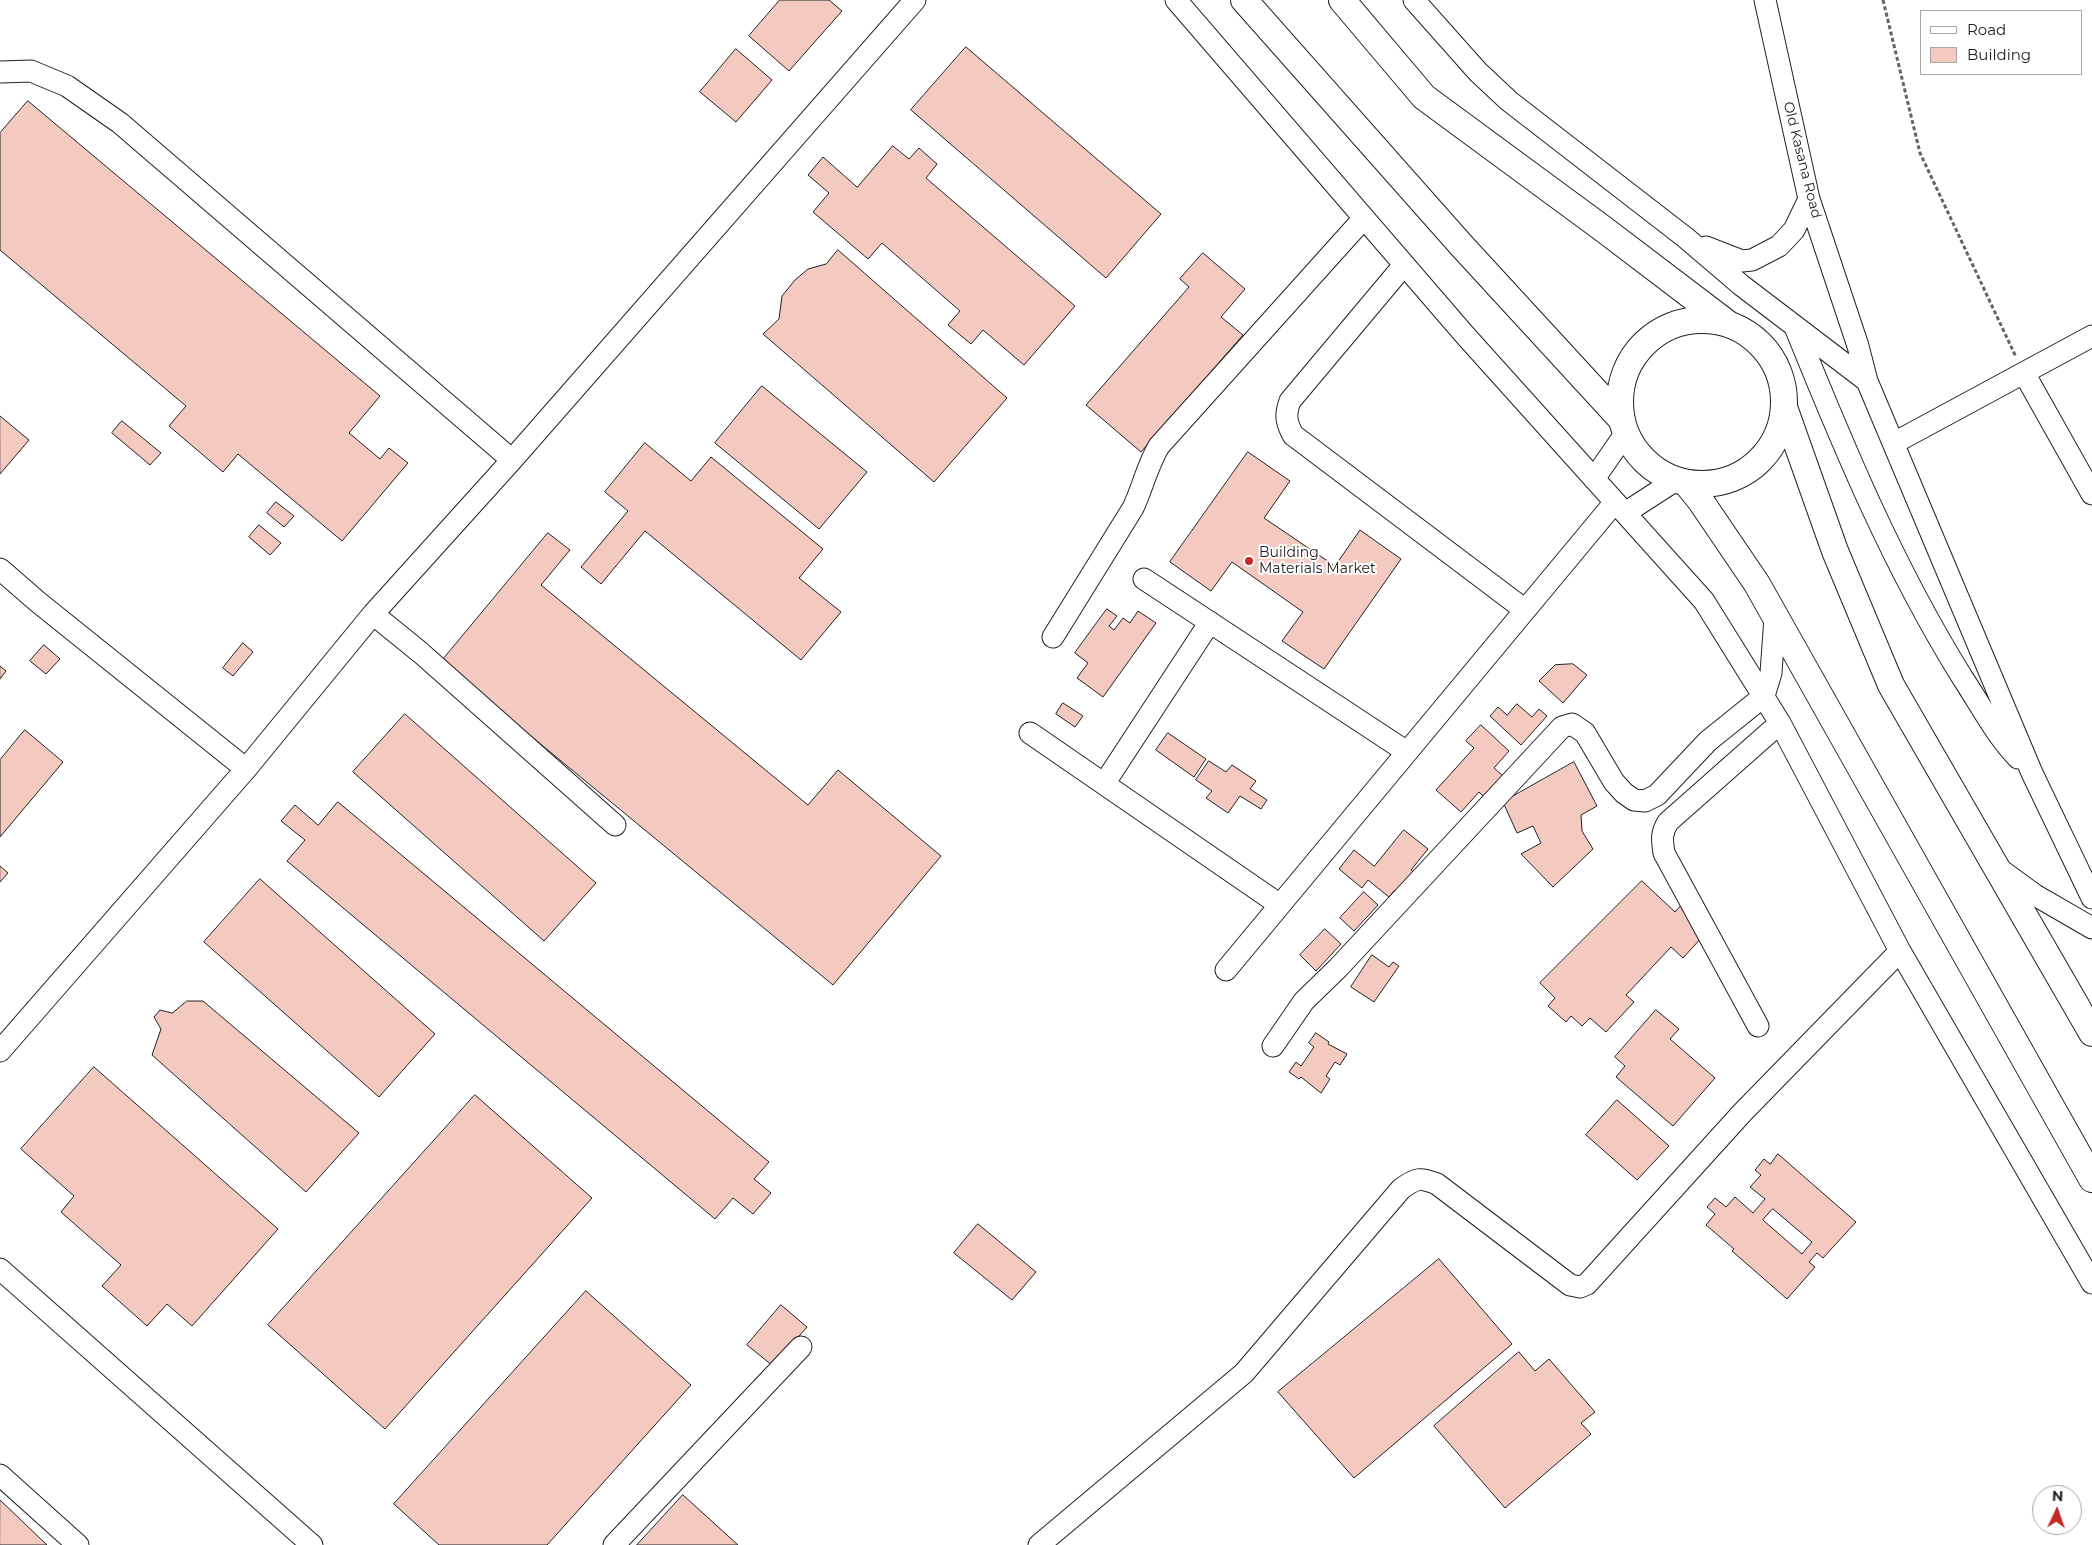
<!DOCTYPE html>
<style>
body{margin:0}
#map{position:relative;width:2092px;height:1545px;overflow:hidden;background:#fff;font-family:Montserrat,sans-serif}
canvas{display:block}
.legend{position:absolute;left:1920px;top:10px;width:162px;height:65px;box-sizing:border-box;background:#fff;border:1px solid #a7a7a7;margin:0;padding:6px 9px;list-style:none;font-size:15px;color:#222}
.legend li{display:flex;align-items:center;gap:10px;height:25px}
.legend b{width:25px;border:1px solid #a7a7a7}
.north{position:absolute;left:2032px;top:1485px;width:50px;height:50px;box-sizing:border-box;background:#fff;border:1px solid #a7a7a7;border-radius:50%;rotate:3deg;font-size:14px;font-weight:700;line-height:20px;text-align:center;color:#222}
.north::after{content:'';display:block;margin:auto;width:18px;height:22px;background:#c62828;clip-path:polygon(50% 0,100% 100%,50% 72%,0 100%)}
</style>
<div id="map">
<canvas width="2092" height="1545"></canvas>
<ul class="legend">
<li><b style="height:6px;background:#fff"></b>Road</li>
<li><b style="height:14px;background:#f3c9c0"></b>Building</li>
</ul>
<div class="north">N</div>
</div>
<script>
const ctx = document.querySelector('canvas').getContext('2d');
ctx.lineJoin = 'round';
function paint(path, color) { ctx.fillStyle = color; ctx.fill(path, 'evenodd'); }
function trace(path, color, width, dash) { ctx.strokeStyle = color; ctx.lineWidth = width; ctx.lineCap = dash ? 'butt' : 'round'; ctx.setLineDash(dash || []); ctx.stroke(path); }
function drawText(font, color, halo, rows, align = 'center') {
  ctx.font = font + ' Montserrat,sans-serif'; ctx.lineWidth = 4; ctx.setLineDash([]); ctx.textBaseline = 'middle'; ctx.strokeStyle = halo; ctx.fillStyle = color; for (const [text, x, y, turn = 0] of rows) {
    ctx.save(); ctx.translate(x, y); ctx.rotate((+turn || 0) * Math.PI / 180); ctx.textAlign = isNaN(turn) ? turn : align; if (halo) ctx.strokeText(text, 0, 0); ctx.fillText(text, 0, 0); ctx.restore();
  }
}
const building = new Path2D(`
 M780,0H829L842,11L789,71L749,36Z
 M966,47L1161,214L1106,278L911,110Z
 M736,49L772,80L736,122L700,92Z
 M28,101L380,396L349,433L380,459L389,448L408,463L342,541L238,454L223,472L169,426L186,406L0,250V133Z
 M893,146L909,159L919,148L937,164L926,178L1075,306L1024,365L983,330L971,344L948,325L960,311L882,243L868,259L813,212L829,193L808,175L823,157L857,187Z
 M838,250L1007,398L934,482L763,334L779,319L782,296L795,280L808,269L826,264Z
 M1203,253L1245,289L1221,317L1243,335L1141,452L1086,405L1189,287L1180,279Z
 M762,386L867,472L819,529L715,443Z
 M0,416L29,440L0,474Z
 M122,421L161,453L150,465L112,433Z
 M645,443L691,481L711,457L823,549L799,578L841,612L801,660L645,531L601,584L581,567L628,511L605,492Z
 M1248,452L1290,481L1264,518L1335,566L1360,530L1401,559L1324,669L1282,641L1303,612L1232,562L1211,591L1170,562Z
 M276,502L294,516L284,527L267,513Z
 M259,525L281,543L270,555L249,537Z
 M548,533L570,550L541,585L808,805L838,770L941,856L833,985L441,662Z
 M1107,609L1117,616L1109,626L1114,630L1123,618L1130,623L1138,611L1156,623L1103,697L1077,678L1088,663L1075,653Z
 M243,643L253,652L233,676L223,668Z
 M44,645L60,659L46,674L30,661Z
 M1573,664L1587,675L1563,703L1539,681L1555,665Z
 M0,666L6,671L0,679Z
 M1063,703L1083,716L1075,727L1056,714Z
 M1517,704L1532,717L1539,709L1547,716L1521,745L1490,716L1498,707L1507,715Z
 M405,714L596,883L544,941L353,772Z
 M1481,725L1509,751L1494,768L1503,776L1484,797L1479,792L1461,812L1436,790L1474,748L1466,741Z
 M25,730L63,762L0,837V760Z
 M1168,733L1206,759L1194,777L1156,750Z
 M1209,761L1226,772L1232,765L1256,781L1250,789L1267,800L1261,809L1240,796L1228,813L1206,798L1212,791L1196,780Z
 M1574,762L1597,806L1581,815L1582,831L1593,849L1553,887L1521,854L1541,843L1533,826L1517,833L1503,802Z
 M338,802L769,1162L754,1179L771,1193L753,1214L733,1198L715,1219L287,861L305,840L281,821L295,805L318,825Z
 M1404,830L1428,849L1411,870L1417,875L1400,895L1395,890L1389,897L1368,880L1362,888L1339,869L1354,850L1374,866Z
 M0,866L8,873L0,882Z
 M260,879L435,1034L379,1097L204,942Z
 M1642,881L1675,912L1683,903L1704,935L1683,958L1671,947L1626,995L1634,1002L1606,1032L1590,1018L1582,1026L1571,1016L1566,1022L1548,1006L1555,998L1540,983Z
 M1364,892L1378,905L1354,931L1340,918Z
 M1325,929L1341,944L1316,971L1300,955Z
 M1372,955L1389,967L1393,962L1399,966L1374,1002L1351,987Z
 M187,1001H203L359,1133L306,1192L152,1055L161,1029L154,1017L160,1010L172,1013Z
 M1656,1010L1679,1029L1670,1039L1715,1078L1673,1126L1616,1077L1625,1066L1615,1057Z
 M1316,1033L1329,1042L1328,1044L1347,1054L1340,1065L1335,1062L1326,1076L1330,1079L1321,1093L1301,1077L1299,1079L1289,1072L1296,1062L1301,1066L1314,1047L1309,1043Z
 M94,1067L278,1229L192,1326L167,1304L147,1326L102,1286L121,1265L61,1212L74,1196L21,1149Z
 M475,1095L592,1198L385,1429L268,1325Z
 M1617,1100L1669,1146L1637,1180L1586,1135Z
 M1778,1154L1856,1222L1823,1258L1817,1253L1809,1262L1815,1267L1787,1299L1732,1251L1734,1249L1706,1225L1715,1214L1707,1207L1715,1198L1726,1207L1735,1197L1753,1213L1765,1199L1750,1187L1761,1175L1755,1170L1764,1159L1770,1164ZM1773,1209L1812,1242L1802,1254L1763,1220Z
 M978,1224L1036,1272L1012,1300L954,1253Z
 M1439,1259L1512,1344L1354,1478L1278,1392Z
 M586,1291L691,1385L547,1545H439L394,1504Z
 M781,1305L807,1327L773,1366L747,1345Z
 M1519,1352L1535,1371L1549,1359L1595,1412L1581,1423L1591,1434L1505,1508L1434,1426Z
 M683,1495L738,1545H637Z
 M0,1500L47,1545H0Z`);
paint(building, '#f3c9c0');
trace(building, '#222', 1);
const minor = new Path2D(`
 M1176,0L1464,334L1704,601L1780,723L1900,951L2092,1283
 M1414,0L1478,72L1509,101L1686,238L1741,285L1867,381
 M1765,0L1809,199L1858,346L1867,381L2032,773L2092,898
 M0,72L31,71L67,86L120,123L512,460
 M1706,247L1742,261L1752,260L1779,246L1794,230L1809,199
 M1404,265L1290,401C1285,415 1286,422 1293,435L1525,610
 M1795,327C1844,448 1893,566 1962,677C1980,704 1995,734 2018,758
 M2024,373L2092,494
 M1894,443L2092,336
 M1594,479L1625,434
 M1625,513L1676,480
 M0,569L38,602L246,769
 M1144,579L1407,752
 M373,614L421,653L615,825
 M1053,637L1133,508C1143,487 1147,466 1159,446L1364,218
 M1030,733L1280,905
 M1104,784L1210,622
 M1998,868L2035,895L2092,928
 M1226,970L1615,502
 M1758,1026L1664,853C1662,840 1661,833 1668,822L1780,723
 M1273,1046L1304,1001L1338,968L1562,727L1572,724L1585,733L1614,782L1624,793L1634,800L1645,801L1657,795L1708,741L1764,696L1771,673L1775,617
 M0,1051L246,769L373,614L512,460L915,0
 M0,1269L312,1545
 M0,1475L78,1545
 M614,1545L801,1347
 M1039,1545L1244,1373L1401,1189C1416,1178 1420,1177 1437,1184L1570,1285L1580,1287L1587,1284L1742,1113L1900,951`);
const major = new Path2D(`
 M1244,0L1462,246L1622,420
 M1342,0L1424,97L1602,228L1727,323
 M1620 402a82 82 0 1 1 164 0a82 82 0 1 1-164 0Z
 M1785,410L1835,551L1891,685L2092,1033
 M1687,484L1700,500L1757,584L2092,1179`);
trace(minor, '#222', 23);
trace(major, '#222', 28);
trace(new Path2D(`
 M1883,0L1920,153L2016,357`), '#646464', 3, [4, 2.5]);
trace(minor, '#fff', 21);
trace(major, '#fff', 26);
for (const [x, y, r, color] of [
 [1249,561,5,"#c62828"]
]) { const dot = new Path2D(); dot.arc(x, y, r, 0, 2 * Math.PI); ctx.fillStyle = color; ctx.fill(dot); trace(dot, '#fff', 2); }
drawText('14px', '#222', '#fff', [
 ["Old Kasana Road",1802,160,76]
]);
drawText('14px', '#222', '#fff', [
 ["Building",1259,553],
 ["Materials Market",1259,569]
], 'left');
</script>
